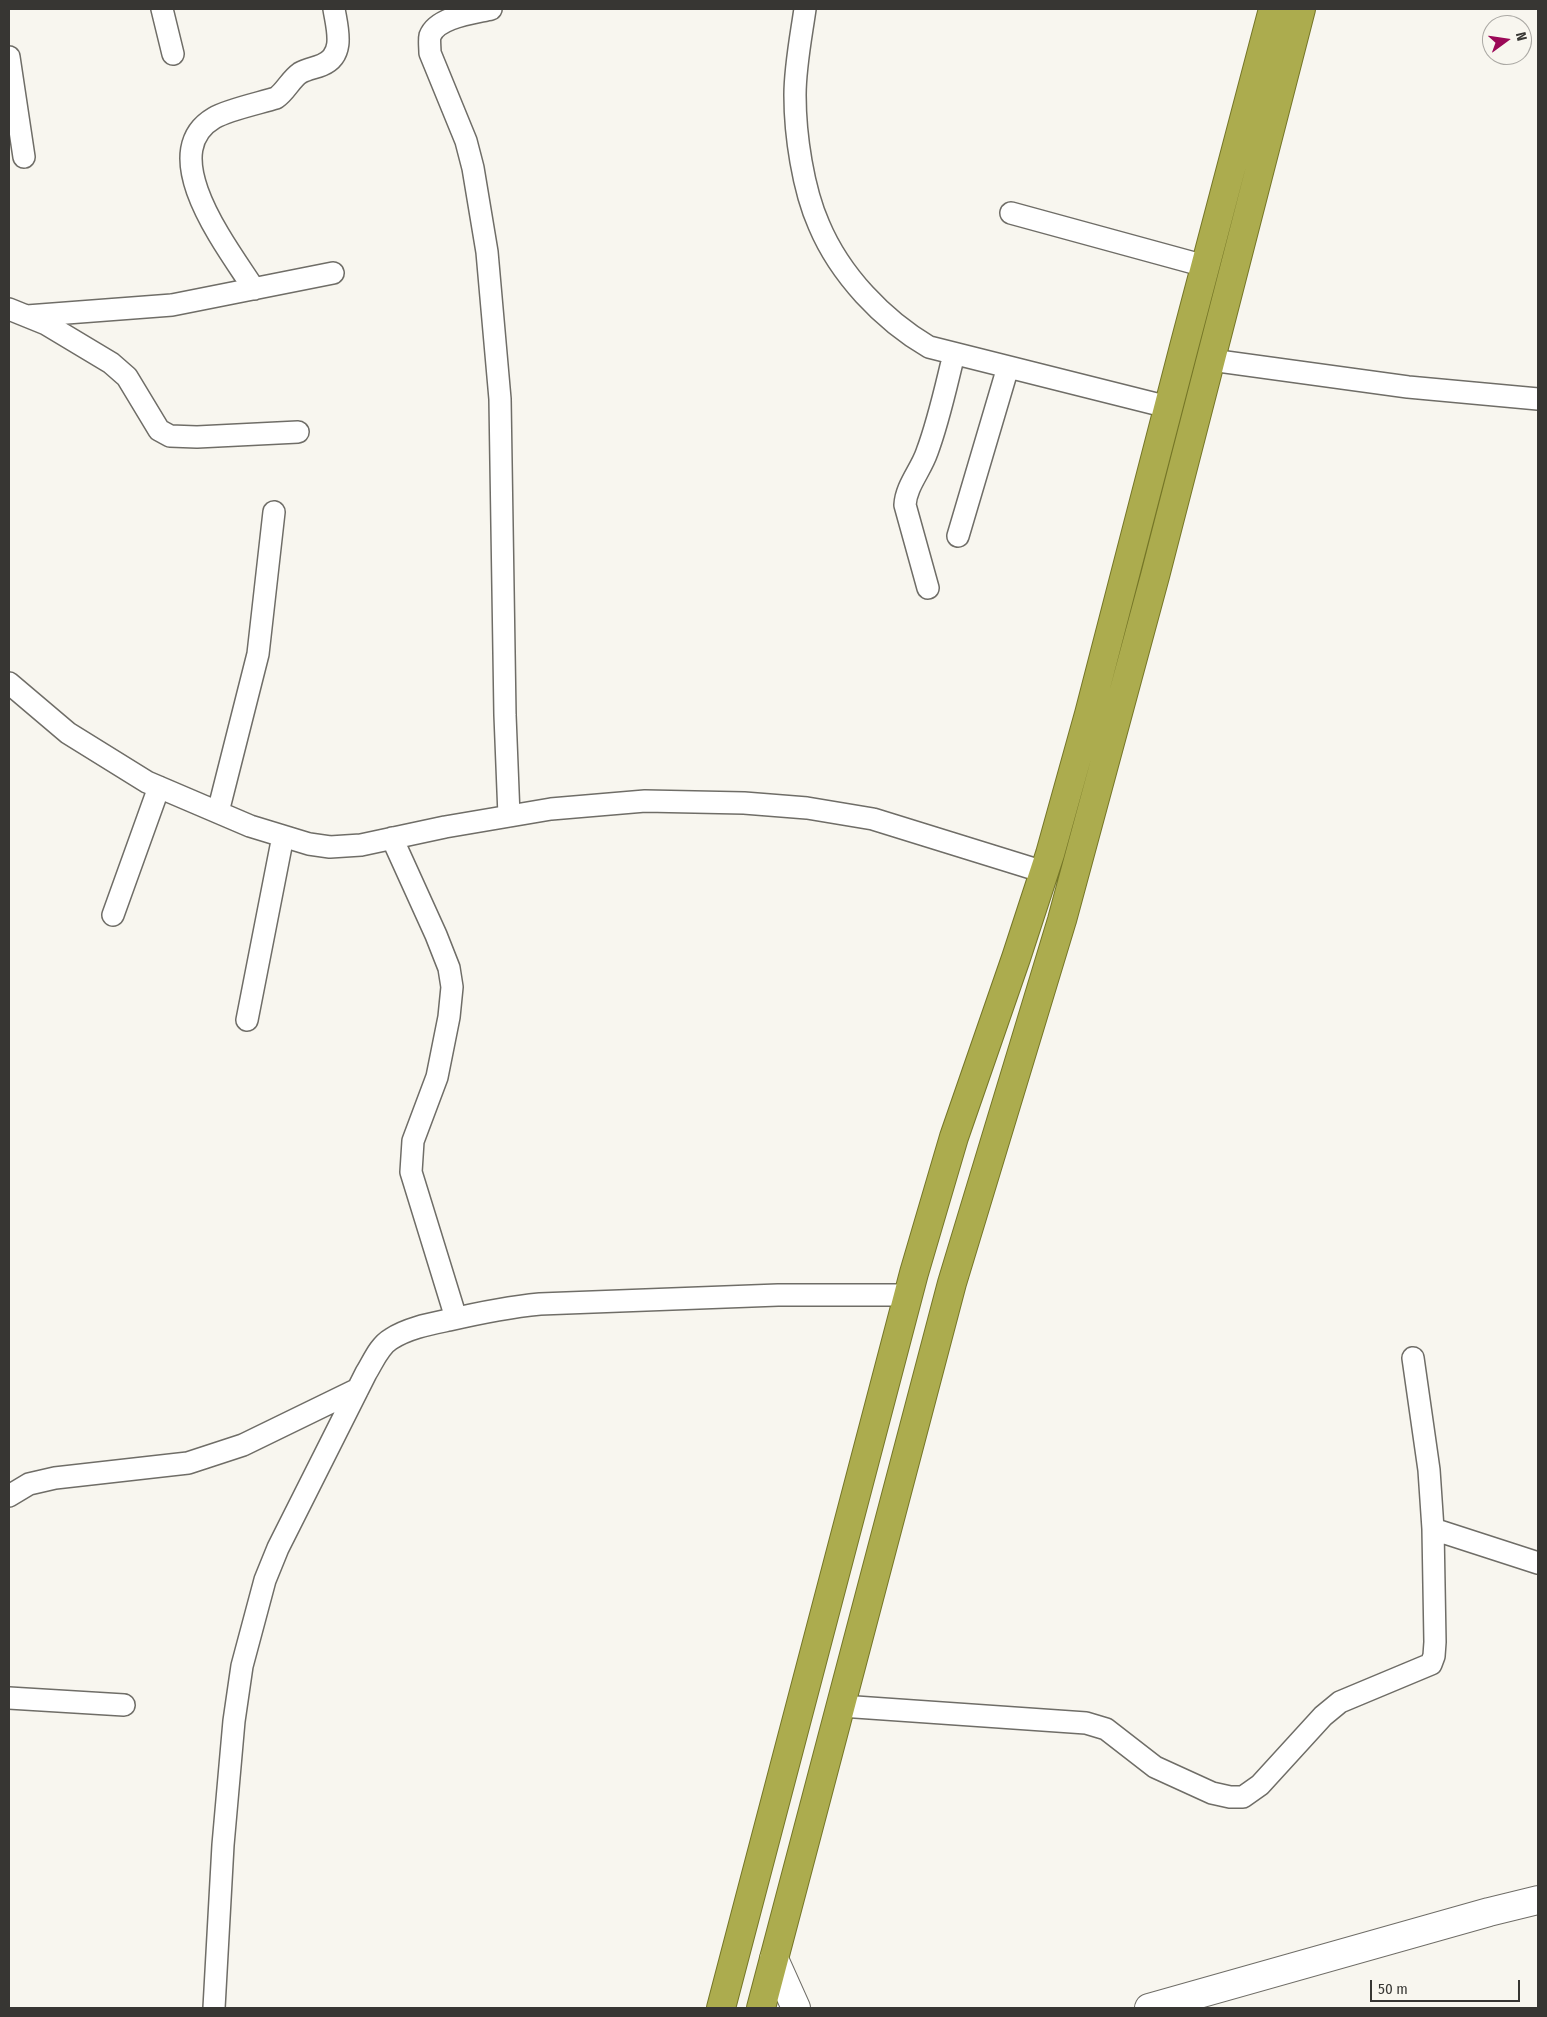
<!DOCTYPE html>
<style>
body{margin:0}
#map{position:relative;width:1547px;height:2017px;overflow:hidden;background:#f8f6ef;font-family:"Fira Sans Condensed",sans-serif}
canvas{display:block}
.frame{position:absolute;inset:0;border:10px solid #373633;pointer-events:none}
.north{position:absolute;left:1482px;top:15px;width:50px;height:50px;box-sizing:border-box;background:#f8f6ef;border:1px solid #aba9a4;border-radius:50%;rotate:76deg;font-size:14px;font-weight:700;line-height:20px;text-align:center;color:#373633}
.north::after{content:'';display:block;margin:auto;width:18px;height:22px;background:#9b0857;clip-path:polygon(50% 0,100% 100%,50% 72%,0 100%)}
.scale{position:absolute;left:1370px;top:1980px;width:150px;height:22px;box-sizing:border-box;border:2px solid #373633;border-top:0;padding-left:6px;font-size:15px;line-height:18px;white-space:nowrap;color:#373633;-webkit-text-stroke:4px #f8f6ef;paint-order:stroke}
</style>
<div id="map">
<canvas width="1547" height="2017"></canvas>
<div class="frame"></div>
<div class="north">N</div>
<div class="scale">50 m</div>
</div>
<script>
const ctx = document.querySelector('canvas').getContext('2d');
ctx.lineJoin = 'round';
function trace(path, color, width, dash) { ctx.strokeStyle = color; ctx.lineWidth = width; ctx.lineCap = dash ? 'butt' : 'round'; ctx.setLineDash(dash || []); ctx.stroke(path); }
const minor = new Path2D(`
 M162,9L173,54
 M491,9C474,13 437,17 430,36C429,40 430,48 430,53L466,141L473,168L487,252L500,399L505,715L509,816
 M805,9C801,37 795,67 795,95C795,135 803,189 819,225C840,275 883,320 929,347L1168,407
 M9,57L24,157
 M1011,213L1205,266
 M254,289C230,251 153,154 214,118C227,110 260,103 276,98C286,91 290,80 300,73C307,69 315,68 322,65C346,55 337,28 334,9
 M9,309L46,324L111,363L127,377L159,430L170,436L197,437L298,432
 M27,316L172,305L333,273
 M1211,360L1408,387L1538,399
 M958,536L1008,367
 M928,588L905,505C906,486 921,470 927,452C939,420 946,386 954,354
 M9,683L68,733L147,782L250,826L309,844L330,847L361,845L445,827L551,809L645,801L744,803L807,808L873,819L1044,872
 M218,812L258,654L274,512
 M392,838L436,935L449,968L452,987L449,1017L437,1077L413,1141L411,1172L456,1318
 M113,915L159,787
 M247,1020L283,836
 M9,1496L29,1484L55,1478L188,1463L243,1445L358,1389
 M1433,1529L1538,1563
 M9,1698L124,1705
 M841,1706L1086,1723L1106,1729L1155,1767L1212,1793L1230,1797H1243L1260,1785L1323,1716L1340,1702L1431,1664L1434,1656L1435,1642L1433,1529L1429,1470L1413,1358
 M214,2008L223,1845L234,1721L242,1666L265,1580L278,1548L366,1373C373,1362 379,1346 391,1339C408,1328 430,1324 449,1320C479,1313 509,1307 540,1304L778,1295H908`);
const tertiary = new Path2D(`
 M774,1959L796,2008
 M1149,2008L1489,1912L1538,1900`);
const trunk = new Path2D(`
 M721,2008L914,1273L954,1137L1016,958L1050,854L1089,714L1185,343L1273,9
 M761,2008L952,1283L1062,920L1155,576L1301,9`);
trace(minor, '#6f6d67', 24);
trace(tertiary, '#6f6d67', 30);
trace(trunk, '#757627', 30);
trace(minor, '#fff', 21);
trace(tertiary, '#fff', 28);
trace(trunk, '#acac4e', 28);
</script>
